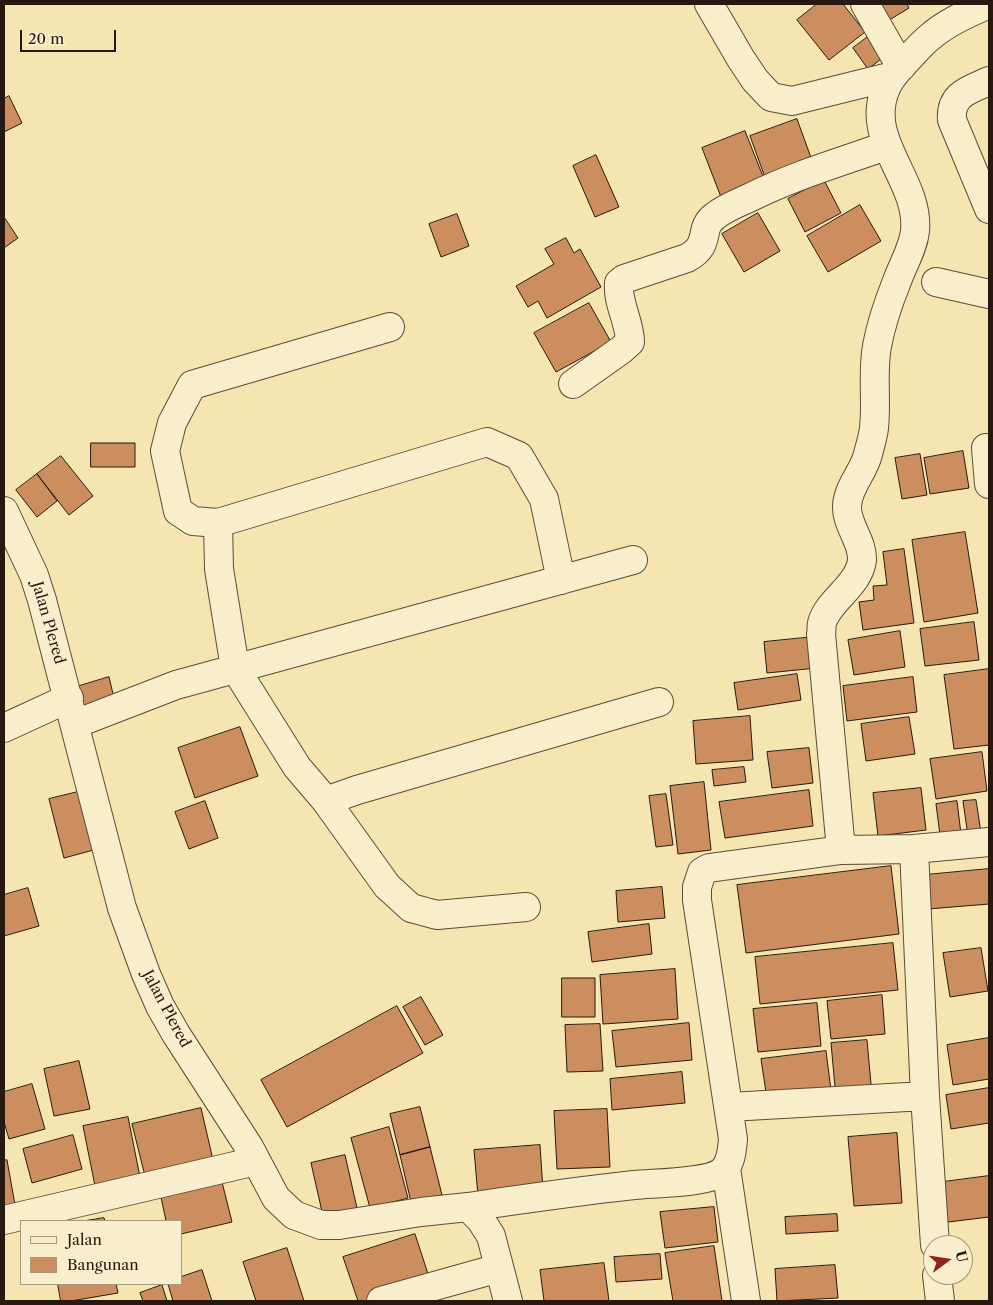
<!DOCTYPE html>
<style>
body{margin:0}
#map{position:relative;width:993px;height:1305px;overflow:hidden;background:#f5e5b1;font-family:"Libre Caslon Text",serif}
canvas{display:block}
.frame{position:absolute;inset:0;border:5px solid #281910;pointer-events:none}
.legend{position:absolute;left:20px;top:1220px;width:162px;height:65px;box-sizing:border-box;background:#f8eecc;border:1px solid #a59981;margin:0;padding:6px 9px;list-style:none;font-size:15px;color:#281910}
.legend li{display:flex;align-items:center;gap:10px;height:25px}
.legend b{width:25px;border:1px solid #a59981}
.north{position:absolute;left:923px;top:1235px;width:50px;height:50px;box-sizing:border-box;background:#f8eecc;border:1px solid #a59981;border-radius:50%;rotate:76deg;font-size:14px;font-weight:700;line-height:20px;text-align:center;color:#281910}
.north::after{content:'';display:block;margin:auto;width:18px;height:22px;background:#8f2418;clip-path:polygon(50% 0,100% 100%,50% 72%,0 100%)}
.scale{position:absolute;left:20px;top:30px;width:96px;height:22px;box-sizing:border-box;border:2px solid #281910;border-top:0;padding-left:6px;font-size:15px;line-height:18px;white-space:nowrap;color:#281910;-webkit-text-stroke:4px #f8eecc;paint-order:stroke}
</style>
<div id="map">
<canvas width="993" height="1305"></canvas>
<div class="frame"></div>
<ul class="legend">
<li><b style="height:6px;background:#f8eecc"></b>Jalan</li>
<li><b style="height:14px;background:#cd8e5f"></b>Bangunan</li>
</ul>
<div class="north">U</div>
<div class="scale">20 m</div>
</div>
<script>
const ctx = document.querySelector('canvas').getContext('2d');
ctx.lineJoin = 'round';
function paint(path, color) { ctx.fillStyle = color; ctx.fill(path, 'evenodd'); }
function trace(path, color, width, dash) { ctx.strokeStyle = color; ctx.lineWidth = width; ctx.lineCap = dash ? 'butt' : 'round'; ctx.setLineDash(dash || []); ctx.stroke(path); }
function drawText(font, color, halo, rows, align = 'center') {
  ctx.font = font + ' "Libre Caslon Text",serif'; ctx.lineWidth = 5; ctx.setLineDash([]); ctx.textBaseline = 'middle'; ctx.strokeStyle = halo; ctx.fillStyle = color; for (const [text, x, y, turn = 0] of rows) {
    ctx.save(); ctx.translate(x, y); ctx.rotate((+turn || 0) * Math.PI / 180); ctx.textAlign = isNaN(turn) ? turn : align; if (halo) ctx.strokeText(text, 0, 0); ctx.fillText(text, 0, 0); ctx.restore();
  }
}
const building = new Path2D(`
 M817,4H843L865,32L829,60L797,20Z
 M875,4H907L909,8L886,22Z
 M873,33L889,53L868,69L853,48Z
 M9,96L22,123L4,132V99Z
 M797,119L814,166L767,183L750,136Z
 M745,131L764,179L721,197L702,148Z
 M596,155L619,207L595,217L573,166Z
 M824,180L841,213L805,232L788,199Z
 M860,205L881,241L828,272L807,236Z
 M758,213L780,251L744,272L722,234Z
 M457,214L469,246L441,257L429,224Z
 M4,217L18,238L4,248Z
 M566,238L574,253L580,249L601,287L547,318L538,301L528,307L516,286L554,264L545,249Z
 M589,303L611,342L556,372L534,333Z
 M91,443H135V467H91Z
 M963,451L969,488L930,494L924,458Z
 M920,454L927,495L902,499L895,458Z
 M61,456L93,496L69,515L37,474Z
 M37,474L57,501L37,517L16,490Z
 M965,532L978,613L924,622L912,540Z
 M904,549L914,623L863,630L859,602L874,600L873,586L887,585L883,552Z
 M974,622L979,660L925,666L920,629Z
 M900,631L905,667L854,675L848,640Z
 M814,637L817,668L767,673L764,642Z
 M989,669V745L954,749L944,675Z
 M797,674L801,700L738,710L734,683Z
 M109,677L114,698L79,708L73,688Z
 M913,677L917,712L847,721L843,686Z
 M750,716L753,760L696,764L693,721Z
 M909,717L915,754L866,761L861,724Z
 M240,727L258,776L195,798L178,748Z
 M809,748L813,783L772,788L767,752Z
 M982,752L987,791L936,799L930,759Z
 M744,767L746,782L714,786L712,770Z
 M704,782L711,850L678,854L670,786Z
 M921,788L926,830L878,836L873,793Z
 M86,790L101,848L64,858L49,799Z
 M809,790L813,826L725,838L719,802Z
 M666,794L673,845L656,847L649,796Z
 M976,800L981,833L968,836L963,801Z
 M205,801L218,838L189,849L175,812Z
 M957,801L961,834L940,835L936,804Z
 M891,866L899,934L746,953L737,885Z
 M989,869V904L928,909L925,875Z
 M662,887L665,918L618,922L616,891Z
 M28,888L39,926L4,936V895Z
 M649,924L652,954L592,962L588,932Z
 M893,943L898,990L760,1004L755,957Z
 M981,948L988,991L950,997L943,953Z
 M675,969L678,1019L603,1024L600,975Z
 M562,978H595V1017H562Z
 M882,995L885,1034L831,1039L827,1001Z
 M421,997L443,1035L425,1045L403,1007Z
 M817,1003L821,1046L758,1052L753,1009Z
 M397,1006L423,1053L287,1127L261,1080Z
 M689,1023L692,1060L616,1067L612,1031Z
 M600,1024L603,1071L567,1072L565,1025Z
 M989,1038V1079L953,1085L947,1045Z
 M867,1040L872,1095L836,1098L831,1043Z
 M826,1051L831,1090L767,1099L761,1059Z
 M79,1061L90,1109L54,1116L44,1069Z
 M682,1072L685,1103L612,1110L610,1079Z
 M32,1084L45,1129L9,1139L4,1122V1092Z
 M989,1088V1123L951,1129L946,1095Z
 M420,1107L430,1147L400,1155L390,1114Z
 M201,1108L213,1160L145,1176L132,1124Z
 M607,1109L610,1167L557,1169L554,1111Z
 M128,1117L141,1182L96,1191L83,1126Z
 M389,1127L408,1198L370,1208L351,1138Z
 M897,1133L902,1203L854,1206L848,1137Z
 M73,1135L82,1169L32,1183L23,1149Z
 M540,1145L543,1190L478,1196L474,1150Z
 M430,1147L442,1195L411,1202L400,1155Z
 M345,1155L357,1208L323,1216L311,1163Z
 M7,1160L17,1216L4,1219V1161Z
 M989,1176V1217L940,1223L935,1183Z
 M222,1182L232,1222L181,1234V1221H166L161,1197Z
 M714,1207L718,1242L665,1248L660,1212Z
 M837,1214L838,1231L786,1234L785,1217Z
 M104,1218L105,1221H84Z
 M415,1234L430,1280L366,1301H358L343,1257Z
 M714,1246L722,1301H673L665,1253Z
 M287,1248L304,1301H256L243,1262Z
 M660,1254L662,1279L616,1282L614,1257Z
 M604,1263L609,1301H544L540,1270Z
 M835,1265L838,1298L777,1301L775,1269Z
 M202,1270L212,1301H173L168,1284H181V1277Z
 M58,1284H116L118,1293L71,1301H61Z
 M162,1285L167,1301H143L140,1293Z`);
paint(building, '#cd8e5f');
trace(building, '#281910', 1);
const minor = new Path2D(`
 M709,4L741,59L755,80L771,97L792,101L893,76
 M865,4L901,67
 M989,81C969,90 950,94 952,120L989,209
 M936,282L989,294
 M390,327L192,385L172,423L165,451L178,511L193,521L218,523L219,569L235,668L297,767L326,801L357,790L659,702
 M573,384L621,350L630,342C630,322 617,303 619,283L624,279L687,258C713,244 697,229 715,216C725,208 738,203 749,198C793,176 840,162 886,146
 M986,448L989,484
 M4,511L34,575L42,600L122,908L146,974L160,1006L176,1034L249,1147L276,1198L294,1215L321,1225H339L421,1212L468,1207L481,1220L491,1236L508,1301
 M218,523L487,442L519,456L544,499L561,580
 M75,724L176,685L633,560
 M4,728L69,698
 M326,801L387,886L411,908L437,915L526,907
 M914,849L925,1096L935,1245
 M841,850L821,634C822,631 821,626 822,623C828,600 859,586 862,560C863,541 846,525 847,506C848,486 864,472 868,454C870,446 873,437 874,428C877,400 872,373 877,346C881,324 889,301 897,281C903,264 913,249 915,231C920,180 863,140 886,88C890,77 899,69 906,61C914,53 921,44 930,37C947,22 969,13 989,4
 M729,1107L925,1096
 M726,1168L746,1301
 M468,1207C523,1199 578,1191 634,1185C654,1183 704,1183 720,1173C731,1166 732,1151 733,1139L697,900V887L702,872L709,868L841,850L914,849L989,842
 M4,1220L256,1161
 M937,1275L940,1301
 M381,1301L499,1268`);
trace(minor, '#5b4c38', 30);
trace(minor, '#f8eecc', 28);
drawText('15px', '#281910', '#f8eecc', [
 ["Jalan Plered",48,623,74],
 ["Jalan Plered",166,1009,62]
]);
</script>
